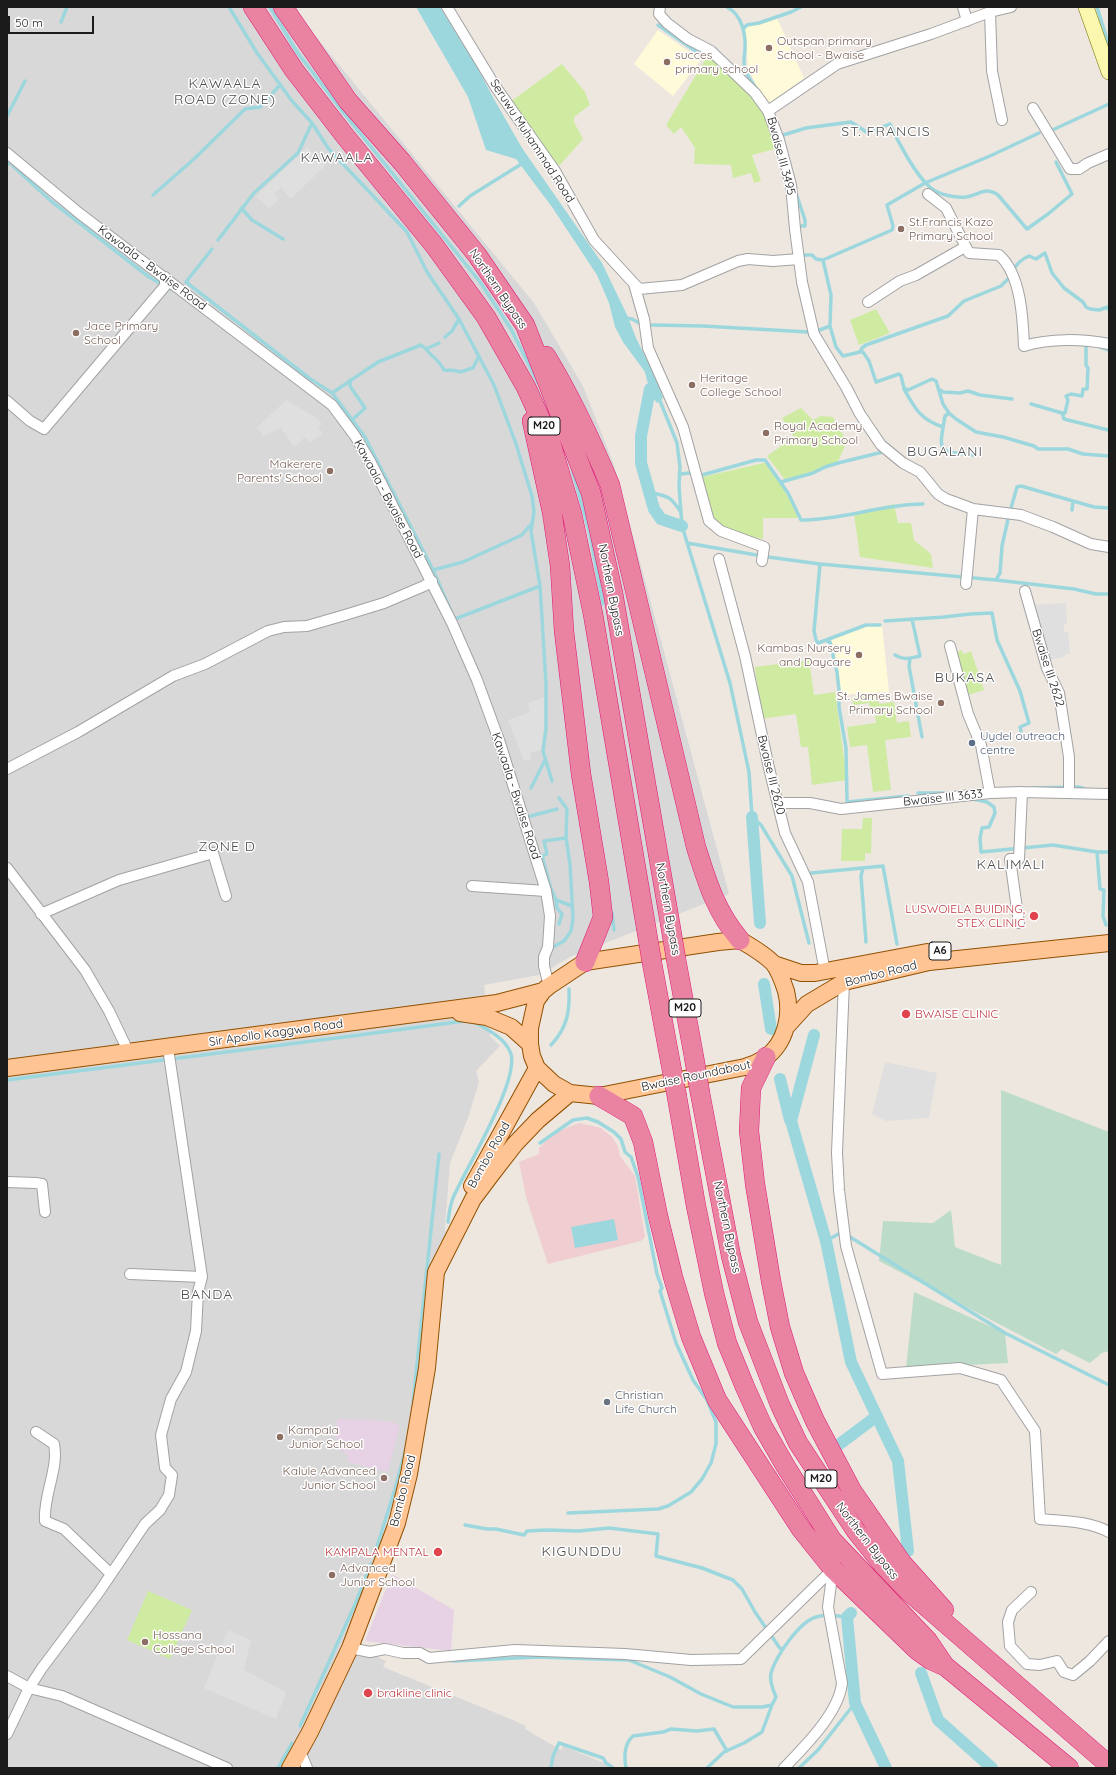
<!DOCTYPE html>
<style>
body{margin:0}
#map{position:relative;width:1116px;height:1775px;overflow:hidden;background:#ede7e0;font-family:Quicksand,sans-serif}
canvas{display:block}
.frame{position:absolute;inset:0;border:8px solid #1b1b1b;pointer-events:none}
.scale{position:absolute;left:8px;top:16px;width:86px;height:18px;box-sizing:border-box;border:2px solid #1b1b1b;border-top:0;padding-left:5px;font-size:12px;line-height:14px;white-space:nowrap;color:#1b1b1b;-webkit-text-stroke:3px #fff;paint-order:stroke}
</style>
<div id="map">
<canvas width="1116" height="1775"></canvas>
<div class="frame"></div>
<div class="scale">50 m</div>
</div>
<script>
const ctx = document.querySelector('canvas').getContext('2d');
ctx.lineJoin = 'round';
function paint(path, color) { ctx.fillStyle = color; ctx.fill(path, 'evenodd'); }
function trace(path, color, width, dash) { ctx.strokeStyle = color; ctx.lineWidth = width; ctx.lineCap = dash ? 'butt' : 'round'; ctx.setLineDash(dash || []); ctx.stroke(path); }
function drawText(font, color, halo, rows, align = 'center') {
  ctx.font = font + ' Quicksand,sans-serif'; ctx.lineWidth = 3; ctx.setLineDash([]); ctx.textBaseline = 'middle'; ctx.strokeStyle = halo; ctx.fillStyle = color; for (const [text, x, y, turn = 0] of rows) {
    ctx.save(); ctx.translate(x, y); ctx.rotate((+turn || 0) * Math.PI / 180); ctx.textAlign = isNaN(turn) ? turn : align; if (halo) ctx.strokeText(text, 0, 0); ctx.fillText(text, 0, 0); ctx.restore();
  }
}
paint(new Path2D(`
 M7,7H296L304,22L534,303L583,386L614,465L729,894L570,957L539,975L484,985L490,1036L500,1046L476,1071L479,1082L468,1118L450,1163L445,1226L447,1245L445,1273L433,1362L428,1410L415,1482L405,1521L389,1567L356,1650L367,1652L386,1661L383,1667L513,1720L526,1726L525,1729L561,1750L563,1746L604,1763L611,1768H7Z`), '#d9d8d8');
paint(new Path2D(`
 M579,1123L601,1128L612,1137L618,1146L620,1156L635,1176L645,1237L641,1241L548,1264L526,1197L519,1162L539,1154V1148L546,1141L561,1130Z`), '#f0cdd0');
paint(new Path2D(`
 M339,1419L372,1420L391,1422L400,1425L388,1472L347,1462L348,1456L339,1448L336,1435L337,1420Z
 M392,1574L454,1610L451,1651L365,1641Z`), '#e7d1e5');
paint(new Path2D(`
 M777,18L804,78L769,103L759,92L748,67L745,30L747,26Z
 M658,30L701,60L673,96L634,64Z
 M882,625L889,692L840,695L838,670L830,641L866,626Z`), '#fffad7');
paint(new Path2D(`
 M708,55C722,68 741,80 753,94C760,102 777,139 775,149L752,155L761,181L754,183L751,173L733,178L731,165L694,164L695,148L681,127L674,134L666,125Z
 M562,64L585,92L590,105L574,117V122L583,139L560,165L552,163L510,102Z
 M876,309L890,333L859,345L850,320Z
 M801,408L813,420L821,416L833,417L847,442L837,463L786,481L767,456L794,437L782,418Z
 M768,462L800,518H763V539L722,531L712,520L702,477Z
 M894,504L898,523H911L914,540L931,554L933,568L860,557L854,514Z
 M962,650L963,654L971,651L984,690L968,695L957,652Z
 M809,660L814,695L835,692L847,780L812,785L808,747H801L796,714L761,719L755,667Z
 M877,693L879,704L894,702L897,723L909,721L911,737L885,740L891,790L873,792L867,745L850,747L847,727L876,723L874,707L870,708L869,703L853,705L852,697Z
 M863,818H872L871,854L865,853V861H841L842,829H862Z
 M148,1591L192,1610L170,1659L127,1640Z`), '#cfeba2');
paint(new Path2D(`
 M1001,1090L1109,1132V1351L1102,1353L1090,1363L1062,1349L1056,1354L879,1261L883,1221L933,1223L951,1210L955,1247L1001,1265Z
 M914,1292L1005,1333L1008,1363L906,1368Z`), '#bcdcc9');
paint(new Path2D(`
 M307,147L325,166L291,199L281,188L274,194L279,199L269,209L256,196Z
 M286,400L317,418L322,424L318,429L323,434L310,443L305,437L294,447L281,428L263,436L257,427Z
 M1066,603L1067,624H1064V632H1068L1070,654H1065V657L1047,660L1033,605Z
 M545,697L544,727L541,750L531,752V759L524,761L508,720L530,712L528,703Z
 M885,1062L937,1073L929,1118L886,1121L872,1114Z
 M228,1630L251,1640L244,1670L286,1692L276,1719L204,1688Z`), '#dfdfdf');
paint(new Path2D(`
 M416,7H440L476,65L494,99L522,148L602,263L628,317L636,338L658,382L663,398L657,403L654,399H653L651,408L643,402L648,384L645,372L623,342L615,327L609,303L597,275L552,207L516,159L486,150L468,97Z
 M614,1219L618,1240L575,1248L571,1227Z`), '#9dd7de');
trace(new Path2D(`
 M229,7L257,53L292,101L312,123L328,148L407,232L427,272L459,319L494,385L516,444L532,496L534,512L531,531L540,586L546,683V729L543,751L552,781
 M270,7L297,52L343,112L480,282L511,329L538,383
 M727,7C742,15 746,34 745,50C744,57 743,63 745,69C747,76 752,82 756,88
 M1097,7L1109,46
 M61,22L67,7
 M658,25L704,57
 M743,29L747,25L759,23L791,12L801,7
 M7,116L25,81
 M1048,132L1109,104
 M780,136L806,128L851,122L868,133L890,124C898,142 916,176 931,188C939,195 956,198 966,197C980,195 984,186 998,195L1027,229L1048,214L1072,194L1056,162
 M7,162L9,164
 M13,166L51,201L149,277L170,289
 M153,195L194,159L245,109L260,107L280,85
 M459,206L470,196L523,163
 M241,208L252,220L283,239
 M796,226H805V220L796,193
 M218,240L254,193L298,153L312,123
 M212,249L186,282L309,378L332,393L365,437L433,570L451,611
 M801,255H812L816,259L823,260L831,295L830,326L817,331
 M823,260L892,230L893,226L887,205L925,183L990,156L1039,133
 M1013,271C1016,264 1022,259 1029,256L1036,259L1045,253L1052,273L1064,288L1083,302L1086,307L1090,309L1099,310L1108,307L1109,310
 M625,318L632,319L639,323
 M652,325L703,326L808,332
 M830,326L836,347L843,356L860,352L862,348L866,345L948,316L964,301L1001,286L1009,278
 M445,337L452,331L459,319
 M1097,346L1109,350
 M426,349C431,356 440,361 444,370C450,371 454,369 460,372L473,368L479,356
 M860,352H863L869,361L876,382L899,374L901,376L904,388L908,390L932,379L936,381L943,404L949,413L956,419L976,432L1003,437L1034,446L1038,449H1068L1083,454L1109,456
 M350,380V386L365,408L352,420
 M904,389C915,409 921,420 943,427
 M940,390L943,392L960,393L968,391L980,395L1012,399
 M332,393L378,362L421,345L426,349L439,343
 M658,396L677,443L680,467L679,486L682,526L730,683L749,772L752,817L761,825L792,876L809,943
 M1031,404L1062,413L1064,419L1108,430
 M949,413L945,416C939,452 936,451 973,455
 M1062,413H1065L1068,400L1066,396L1071,394L1082,396L1083,389H1087L1088,368L1086,365V346L1089,345
 M573,472L590,534L603,604
 M679,474L691,473
 M702,475L756,460H765L788,493L801,520C843,520 882,504 923,504
 M781,482L813,473L825,467L838,463L887,451
 M649,492C667,497 669,494 680,511
 M1073,501L1094,507L1109,508
 M1011,508L1017,487L1021,486L1073,501L1072,510
 M687,543L768,557L820,564L996,580L1074,589L1096,594H1109
 M820,564L814,631L816,640L818,643L866,625H880
 M433,570L463,562L522,535L532,523
 M997,578L1000,573L1002,546L1009,515
 M454,617L455,619L540,586
 M885,621L944,617L970,614L992,613L997,640L1020,691L1029,723L1020,727L1021,731
 M827,641L830,642L837,672L839,690V707L846,748L847,802L908,796
 M895,655C905,661 910,658 920,656L912,619
 M910,659L909,666L922,737
 M531,788L545,760
 M1032,788L1079,787L1088,790
 M918,793H944
 M973,799L987,802L994,807L995,813L989,827L982,828L980,838L981,852L1053,845L1097,852H1109
 M527,817L557,809
 M566,838L544,841L547,854L542,856L550,886L556,900L572,906
 M1097,852L1100,889L1104,890L1103,916L1106,925
 M863,868L861,876L866,942
 M811,873L883,866L897,944
 M556,900L557,908L562,914L559,924
 M612,913L614,930
 M553,947L564,941L571,931L573,919L570,864L566,838L567,809L559,798
 M551,1045C567,1028 570,1012 569,989
 M7,1080L352,1036L464,1021
 M540,1143L573,1120L587,1118L598,1122L614,1132L621,1139L625,1152L631,1157L638,1177L657,1274L662,1288L660,1291L676,1343L693,1380L707,1400L716,1422V1444L711,1463L702,1479L691,1492L668,1506L658,1509L568,1513
 M448,1222C449,1215 450,1205 453,1198C465,1170 519,1082 511,1054C506,1038 485,1028 472,1021
 M826,1241L842,1232L1005,1333L1109,1385
 M413,1402L439,1154
 M465,1525L487,1529H496L524,1535L527,1531L546,1530L579,1531L609,1528L658,1534L656,1556L702,1568L733,1580L742,1589L755,1612L779,1647L782,1650
 M374,1556L395,1489L405,1452
 M448,1659L453,1661L537,1657L629,1660L670,1677L701,1694L733,1707H762L772,1705L776,1697C773,1690 769,1680 771,1673C776,1656 799,1622 816,1617C826,1614 838,1616 847,1617
 M300,1726L356,1602L371,1564
 M278,1768L292,1743
 M551,1768L553,1756L559,1743L603,1758L606,1763L613,1768
 M626,1768C624,1757 624,1744 633,1736L663,1732L671,1729L697,1731L714,1729L727,1751
 M707,1768L724,1752L744,1743L762,1732L772,1705
 M799,1768L818,1750L855,1703`), '#9dd7de', 3.5);
trace(new Path2D(`
 M650,389L641,436V463L654,509L661,519L682,526
 M752,817L760,923
 M764,984L771,1029
 M814,1035L791,1121L826,1241L851,1362L898,1461L908,1551
 M780,1079L790,1120
 M837,1446L877,1416
 M851,1613L847,1617L855,1703L886,1768
 M921,1673L938,1720L992,1768`), '#9dd7de', 12);
const minor = new Path2D(`
 M447,7L495,86L555,171L594,240L639,289L682,285L738,261L748,259L773,261L799,259
 M660,7L659,14L667,23L688,39L711,51L755,93L768,111L779,140L791,185L795,229L802,282L814,334L846,387L860,414L881,445L903,463L920,472L938,494L946,499L973,509L1021,515L1053,527L1091,544L1109,547
 M963,7L967,21
 M990,12L992,71L1002,120
 M1033,108L1070,169H1079L1088,163L1109,154
 M768,111L837,64L931,34L990,12L1011,7
 M7,153L79,213L332,405L355,436L370,461L452,623L477,680L500,743L546,891L550,916L548,947L544,957V966L549,986
 M928,194L946,208L969,253L999,255C1021,274 1023,319 1024,346C1050,338 1083,339 1109,344
 M634,284L644,319L648,348L683,427L709,521L721,531L764,547L762,561
 M868,302L900,281L916,275L965,247
 M7,401L30,421L44,429L165,286V277
 M719,559L745,656L769,768L785,833L808,882L825,972
 M966,584L973,509
 M1025,591L1047,668L1059,693L1069,757V793
 M950,646L968,714L981,745L990,793
 M7,769L78,732L173,676L205,664L268,631L284,627L307,626L345,615L384,603L424,586L432,581
 M779,803H810L841,809L990,793L1022,792L1109,794
 M7,868L85,970L109,1011L129,1053
 M472,886L546,891
 M41,914L119,880L213,853L226,896
 M1019,923L1010,859H1019L1022,792
 M844,982L837,1153L839,1190L846,1246L882,1374L960,1368L1001,1380L1035,1431L1040,1519C1063,1521 1089,1521 1109,1532
 M7,1182L36,1183L42,1184L45,1212
 M130,1274L202,1277
 M36,1432L54,1444C59,1469 43,1495 45,1521L64,1529L111,1574
 M1031,1592L1012,1610L1008,1622L1010,1646L1027,1664L1040,1665L1057,1661L1064,1672L1073,1675L1090,1661L1109,1641
 M350,1648L370,1652L385,1649L403,1653H420L429,1658L515,1650L625,1654L691,1660L741,1659L833,1569
 M7,1676L29,1688L62,1696L227,1768
 M7,1734L29,1688L42,1668L99,1592L145,1524L160,1510L169,1495L172,1475L165,1468L161,1435L171,1399L186,1372L196,1331L198,1292L202,1277L168,1048
 M300,1751L307,1768
 M784,1768C804,1747 839,1713 842,1683L828,1607L833,1569`);
const secondary = new Path2D(`
 M1086,7L1109,72`);
const primary = new Path2D(`
 M740,940C752,947 763,953 773,963C779,970 783,982 786,991C792,1015 786,1043 765,1058C759,1062 752,1065 745,1067L599,1096L570,1093L554,1084L537,1068L532,1056L530,1044V1028L536,1001L543,991L549,986L585,962L718,942Z
 M774,964L801,973H815L927,952
 M460,1013L487,1017L511,1027L530,1044
 M787,1026L807,1004L844,982L929,962L1109,943
 M7,1068L497,1003L543,991
 M472,1186L537,1068
 M290,1768L310,1732L350,1648L397,1523L409,1474L427,1368L436,1272L473,1199L491,1175L515,1144L538,1120L570,1093`);
const motorway = new Path2D(`
 M253,7L294,70L345,136L434,245L486,317L526,387L550,440L572,514L593,614L646,927
 M283,7L348,101L402,162L477,255L525,325L591,493L613,593L670,923
 M546,356C571,397 591,440 610,485L696,847C707,882 716,912 740,940
 M532,421L552,512L560,566L564,631L581,774L599,882L603,917L585,962
 M676,959L694,1057
 M652,963L670,1060
 M766,1057L751,1088L749,1131L755,1184L771,1281L780,1327L794,1373L815,1421L852,1491L902,1563L944,1610
 M700,1093L731,1256L748,1322L780,1405L798,1443L856,1531L884,1566L907,1590L1109,1765
 M599,1096L633,1116L643,1142L658,1216L673,1277L691,1337L717,1400L801,1529L833,1569L917,1650L931,1660L942,1665
 M677,1097L696,1206L714,1293L727,1343L745,1387L763,1427L786,1467L832,1540L928,1641L945,1666L1069,1768`);
trace(minor, '#a2a2a2', 12);
trace(secondary, '#747300', 16);
trace(primary, '#925000', 18);
trace(motorway, '#dd1b75', 20);
trace(minor, '#fff', 10);
trace(secondary, '#fcf7af', 15);
trace(primary, '#ffc493', 16);
trace(motorway, '#ea82a2', 19);
const motorwayBridge = new Path2D(`
 M670,923L676,959
 M646,927L652,963
 M694,1057L700,1093
 M670,1060L677,1097`);
trace(motorwayBridge, '#dd1b75', 20, []);
trace(motorwayBridge, '#ea82a2', 19);
for (const [x, y, r, color] of [
 [769,48,4,"#8d6e63"],
 [667,62,4,"#8d6e63"],
 [901,229,4,"#8d6e63"],
 [76,333,4,"#8d6e63"],
 [692,385,4,"#8d6e63"],
 [766,433,4,"#8d6e63"],
 [330,471,4,"#8d6e63"],
 [859,655,4,"#8d6e63"],
 [941,703,4,"#8d6e63"],
 [972,743,4,"#5c6f8a"],
 [1034,916,5,"#e0444e"],
 [906,1014,5,"#e0444e"],
 [607,1402,4,"#6b7280"],
 [280,1437,4,"#8d6e63"],
 [384,1478,4,"#8d6e63"],
 [438,1552,5,"#e0444e"],
 [332,1575,4,"#8d6e63"],
 [145,1642,4,"#8d6e63"],
 [368,1693,5,"#e0444e"]
]) { const dot = new Path2D(); dot.arc(x, y, r, 0, 2 * Math.PI); ctx.fillStyle = color; ctx.fill(dot); trace(dot, '#fff', 1.5); }
for (const [x, y, w] of [
 [544,426,32],
 [940,951,22],
 [685,1008,32],
 [821,1479,32]
]) { const box = new Path2D(); box.roundRect(x - w / 2, y - 9, w, 18, 3); ctx.fillStyle = '#fff'; ctx.fill(box); trace(box, '#1b1b1b', 1); }
drawText('bold 11px', '#1b1b1b', null, [
 ["M20",544,426],
 ["A6",940,951],
 ["M20",685,1008],
 ["M20",821,1479]
]);
drawText('12px', '#785e54', '#fff', [
 ["Outspan primary",777,41],
 ["School - Bwaise",777,55],
 ["succes",675,55],
 ["primary school",675,69],
 ["St.Francis Kazo",909,222],
 ["Primary School",909,236],
 ["Jace Primary",84,326],
 ["School",84,340],
 ["Heritage",700,378],
 ["College School",700,392],
 ["Royal Academy",774,426],
 ["Primary School",774,440],
 ["Makerere",322,464,"right"],
 ["Parents' School",322,478,"right"],
 ["Kambas Nursery",851,648,"right"],
 ["and Daycare",851,662,"right"],
 ["St. James Bwaise",933,696,"right"],
 ["Primary School",933,710,"right"],
 ["Kampala",288,1430],
 ["Junior School",288,1444],
 ["Kalule Advanced",376,1471,"right"],
 ["Junior School",376,1485,"right"],
 ["Advanced",340,1568],
 ["Junior School",340,1582],
 ["Hossana",153,1635],
 ["College School",153,1649]
], 'left');
drawText('12px', '#1b1b1b', '#fff', [
 ["Seruwu Muhammad Road",532,141,57],
 ["Bwaise III 3495",781,156,75],
 ["Kawaala - Bwaise Road",152,268,37],
 ["Northern Bypass",498,289,56],
 ["Kawaala - Bwaise Road",388,499,62],
 ["Northern Bypass",611,590,79],
 ["Bwaise III 2622",1048,668,72],
 ["Bwaise III 2620",771,775,76],
 ["Kawaala - Bwaise Road",516,796,72],
 ["Bwaise III 3633",943,798,-6],
 ["Northern Bypass",668,909,80],
 ["Bombo Road",881,974,-14],
 ["Sir Apollo Kaggwa Road",276,1033,-8],
 ["Bwaise Roundabout",696,1076,-12],
 ["Bombo Road",489,1155,-61],
 ["Northern Bypass",727,1227,78],
 ["Bombo Road",403,1491,-76],
 ["Northern Bypass",867,1541,52]
]);
drawText('12px', '#4e5e75', '#fff', [
 ["Uydel outreach",980,736],
 ["centre",980,750]
], 'left');
drawText('12px', '#be3a42', '#fff', [
 ["LUSWOIELA BUIDING,",1025,909],
 ["STEX CLINIC",1025,923],
 ["BWAISE CLINIC",915,1014,"left"],
 ["KAMPALA MENTAL",429,1552],
 ["brakline clinic",377,1693,"left"]
], 'right');
drawText('12px', '#5b616d', '#fff', [
 ["Christian",615,1395],
 ["Life Church",615,1409]
], 'left');
ctx.letterSpacing = '1px';
drawText('14px', '#4e4e4e', '#fff', [
 ["KAWAALA",225,84],
 ["ROAD (ZONE)",225,100],
 ["ST. FRANCIS",886,132],
 ["KAWAALA",337,158],
 ["BUGALANI",945,452],
 ["BUKASA",965,678],
 ["ZONE D",227,847],
 ["KALIMALI",1011,865],
 ["BANDA",207,1295],
 ["KIGUNDDU",582,1552]
]);
ctx.letterSpacing = '0px';
</script>
